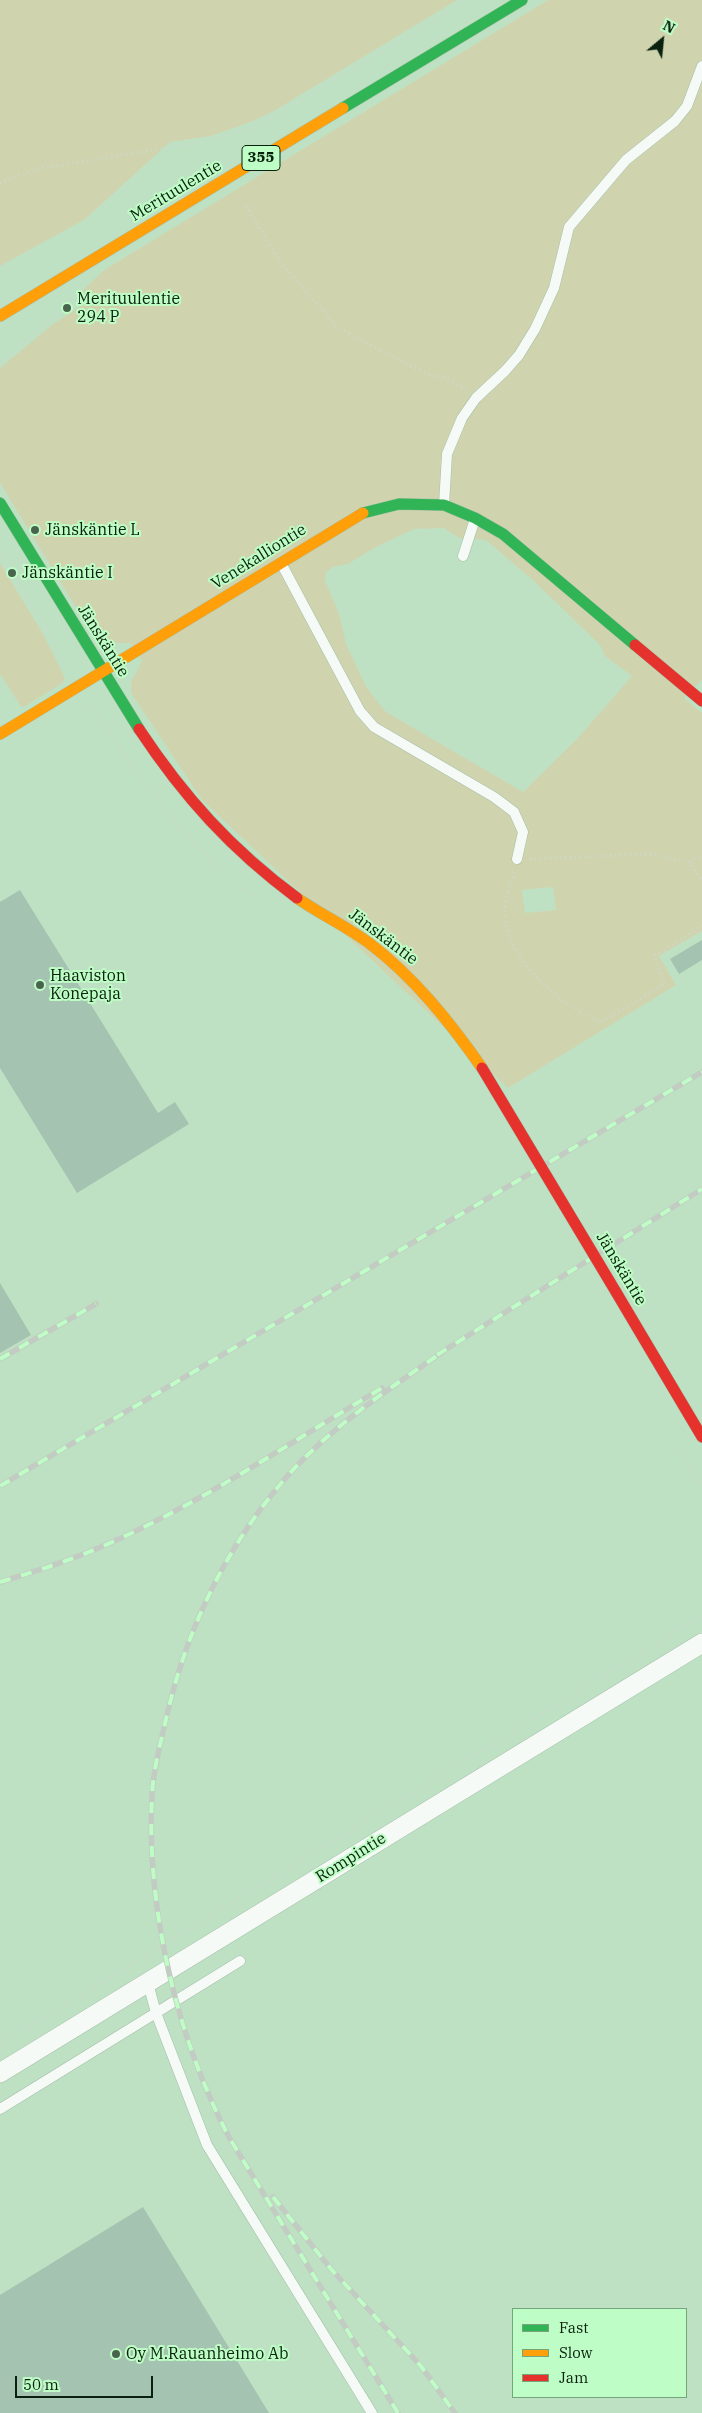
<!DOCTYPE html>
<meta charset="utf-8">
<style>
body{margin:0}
#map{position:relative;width:702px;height:2413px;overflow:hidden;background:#bfe1c3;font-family:"IBM Plex Serif",serif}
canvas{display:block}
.legend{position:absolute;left:512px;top:2308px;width:175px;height:90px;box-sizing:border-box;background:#befdc5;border:1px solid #76a57b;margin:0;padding:6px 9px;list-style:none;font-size:15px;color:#09210d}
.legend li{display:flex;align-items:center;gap:10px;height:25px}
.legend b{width:25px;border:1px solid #76a57b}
.north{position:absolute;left:637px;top:15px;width:50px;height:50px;-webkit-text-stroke:4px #befdc5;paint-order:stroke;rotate:28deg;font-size:14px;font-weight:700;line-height:20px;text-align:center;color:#09210d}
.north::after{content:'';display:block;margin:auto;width:18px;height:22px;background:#09210d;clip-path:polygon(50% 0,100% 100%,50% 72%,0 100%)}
.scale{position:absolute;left:15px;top:2376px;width:138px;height:22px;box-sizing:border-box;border:2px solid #09210d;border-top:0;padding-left:6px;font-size:15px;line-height:18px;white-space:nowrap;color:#09210d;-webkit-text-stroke:4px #befdc5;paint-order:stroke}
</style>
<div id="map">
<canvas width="702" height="2413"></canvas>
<ul class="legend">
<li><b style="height:6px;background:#30b455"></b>Fast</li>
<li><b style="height:6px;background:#ff9f0a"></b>Slow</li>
<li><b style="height:6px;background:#e5322d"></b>Jam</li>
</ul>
<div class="north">N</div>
<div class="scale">50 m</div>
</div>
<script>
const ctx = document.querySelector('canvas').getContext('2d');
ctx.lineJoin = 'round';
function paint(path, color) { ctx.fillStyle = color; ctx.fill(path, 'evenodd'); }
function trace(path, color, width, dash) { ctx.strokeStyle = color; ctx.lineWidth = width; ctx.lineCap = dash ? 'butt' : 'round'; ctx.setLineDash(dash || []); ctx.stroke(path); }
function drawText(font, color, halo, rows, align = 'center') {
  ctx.font = font + ' "IBM Plex Serif",serif'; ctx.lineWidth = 4; ctx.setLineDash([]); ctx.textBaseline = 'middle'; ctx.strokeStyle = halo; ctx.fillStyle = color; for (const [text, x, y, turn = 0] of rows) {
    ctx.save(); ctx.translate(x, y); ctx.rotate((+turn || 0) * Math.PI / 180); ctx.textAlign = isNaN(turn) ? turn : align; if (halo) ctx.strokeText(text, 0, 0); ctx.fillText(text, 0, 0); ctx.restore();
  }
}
paint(new Path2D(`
 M0,0H457L274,111L251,122L211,136L170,142L84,220L0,266Z
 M548,0H702V680L684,698L702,713V931L659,956L676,985L508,1088L202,800L131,693V682L142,661L130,643C114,644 104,642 91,632L0,483V368L53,324L84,304L79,294L104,270ZM444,528L459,538L486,540L535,582L600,645L605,656L632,676L577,739L523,792L386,712L367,688L346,644L340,617L325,580L326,572L333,567L348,564L374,548L414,529ZM553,887L556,910L525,913L522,890Z
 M0,563L43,634L65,678L63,683L22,708L0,674Z`), '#cfd4af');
paint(new Path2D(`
 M20,890L158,1113L175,1102L189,1124L77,1193L0,1068V902Z
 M702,940V960L679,974L670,959Z
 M0,1283L31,1335L0,1353Z
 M143,2207L269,2413H0V2295Z`), '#a4c3b0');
const lane = new Path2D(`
 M444,505L447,454L462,418L476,398L505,371L519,355L535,329L554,288L569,227L626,160L675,121L687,106L702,66
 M463,556L475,519
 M281,563L360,711L374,727L494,797L514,812L523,832L517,859
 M148,1983L156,2013L207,2145L372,2413
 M0,2109L240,1961`);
const street = new Path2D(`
 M0,2073L702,1643`);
const fast = new Path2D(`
 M343,108L522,0
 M0,503L139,729
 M363,513L399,504L444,505L475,518L503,534L635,645`);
const slow = new Path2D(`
 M0,316L343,108
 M0,734L363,513
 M297,898C320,914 346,926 369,943C414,977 450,1022 482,1068`);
const jam = new Path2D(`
 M635,645L702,701
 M139,729C184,797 231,849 297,898
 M616,1292L702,1437`);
trace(lane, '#a4bfa7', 11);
trace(street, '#a4bfa7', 20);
trace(fast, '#a4bfa7', 12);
trace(slow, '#a4bfa7', 12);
trace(jam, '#a4bfa7', 12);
trace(new Path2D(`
 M0,183L37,169L213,140L255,127L467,0
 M246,206L282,264L337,327L412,367L431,375L445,378L466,389
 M0,363L59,313L82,298
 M0,553L47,632L65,668
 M89,705C131,764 171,826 227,874
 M530,859L652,854L690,862L702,882
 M690,862L702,855
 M514,872C511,883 505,897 505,910C503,959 560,1004 601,1022L665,984L654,956L702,926
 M241,886L254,896
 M319,940L339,952
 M680,1447L702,1486
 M0,2045L702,1616`), '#cdd8cf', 3, [1, 4]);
trace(lane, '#f5faf6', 10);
trace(street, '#f5faf6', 19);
trace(fast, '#30b455', 11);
trace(slow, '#ff9f0a', 11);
trace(jam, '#e5322d', 11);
const rail = new Path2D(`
 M437,1355L702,1189
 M0,1359L96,1304
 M0,1486L702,1072
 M0,1582C41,1570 83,1556 121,1538C212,1496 296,1439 382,1388
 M273,2197L331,2269L420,2365L455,2413
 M398,2413L230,2139C177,2039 146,1908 152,1795C153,1773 159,1749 164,1728C183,1639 220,1557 278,1487C323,1432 386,1391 444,1351`);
trace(rail, '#c2ccc3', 5.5);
trace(rail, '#befdc5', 4, [11]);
const jamBridge = new Path2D(`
 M482,1068L616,1292`);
trace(jamBridge, '#a4bfa7', 12, []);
trace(jamBridge, '#e5322d', 11);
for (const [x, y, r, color] of [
 [67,308,5,"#49644d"],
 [35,530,5,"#49644d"],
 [12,573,5,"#49644d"],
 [40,985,5,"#49644d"],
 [116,2354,5,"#49644d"]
]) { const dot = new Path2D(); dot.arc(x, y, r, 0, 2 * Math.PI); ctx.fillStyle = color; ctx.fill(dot); trace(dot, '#befdc5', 2); }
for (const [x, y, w] of [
 [261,158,38]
]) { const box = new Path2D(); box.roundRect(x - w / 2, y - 12.5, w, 25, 4); ctx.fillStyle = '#befdc5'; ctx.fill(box); trace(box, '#09210d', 1); }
drawText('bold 15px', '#09210d', null, [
 ["355",261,158]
]);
drawText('16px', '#09210d', '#befdc5', [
 ["Merituulentie",176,191,-31],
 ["Venekalliontie",259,557,-32],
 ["Jänskäntie",103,641,58],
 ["Jänskäntie",383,937,37],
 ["Jänskäntie",621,1269,59],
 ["Rompintie",351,1858,-32]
]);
drawText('16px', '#09210d', '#befdc5', [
 ["Merituulentie",77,299],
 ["294 P",77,317],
 ["Jänskäntie L",45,530],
 ["Jänskäntie I",22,573],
 ["Haaviston",50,976],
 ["Konepaja",50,994],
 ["Oy M.Rauanheimo Ab",126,2354]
], 'left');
</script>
